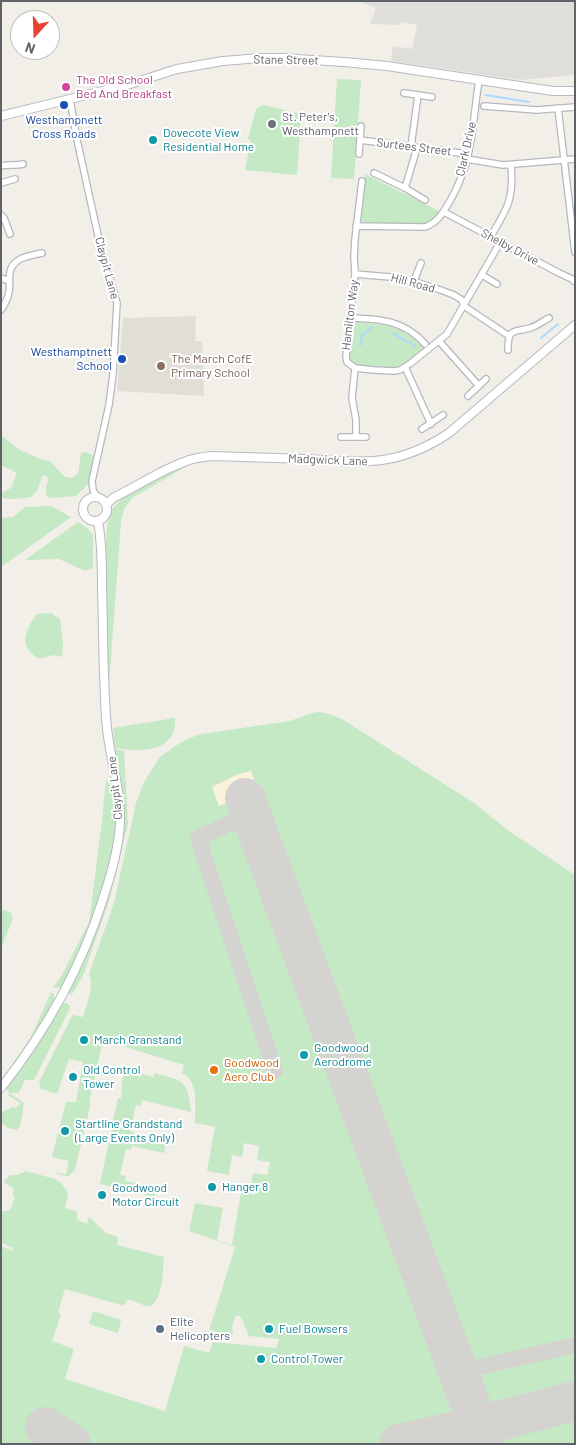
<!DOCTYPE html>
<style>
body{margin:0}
#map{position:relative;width:576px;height:1445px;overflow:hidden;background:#f1efe8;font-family:Barlow,sans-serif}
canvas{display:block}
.frame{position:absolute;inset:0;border:2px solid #5f6368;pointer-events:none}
.north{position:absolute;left:10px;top:10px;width:50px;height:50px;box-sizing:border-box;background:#fff;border:1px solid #bfc1c3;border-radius:50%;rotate:200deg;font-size:14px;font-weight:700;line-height:20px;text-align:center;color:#5f6368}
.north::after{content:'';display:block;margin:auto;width:18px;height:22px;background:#ea4335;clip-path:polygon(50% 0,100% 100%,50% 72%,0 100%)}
</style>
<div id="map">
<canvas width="576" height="1445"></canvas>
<div class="frame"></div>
<div class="north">N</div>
</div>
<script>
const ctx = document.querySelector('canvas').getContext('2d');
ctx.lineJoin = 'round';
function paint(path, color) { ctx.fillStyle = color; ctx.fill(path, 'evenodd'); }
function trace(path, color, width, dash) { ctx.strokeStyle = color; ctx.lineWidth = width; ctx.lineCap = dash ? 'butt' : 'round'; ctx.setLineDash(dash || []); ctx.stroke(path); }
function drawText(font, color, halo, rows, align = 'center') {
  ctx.font = font + ' Barlow,sans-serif'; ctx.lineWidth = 4; ctx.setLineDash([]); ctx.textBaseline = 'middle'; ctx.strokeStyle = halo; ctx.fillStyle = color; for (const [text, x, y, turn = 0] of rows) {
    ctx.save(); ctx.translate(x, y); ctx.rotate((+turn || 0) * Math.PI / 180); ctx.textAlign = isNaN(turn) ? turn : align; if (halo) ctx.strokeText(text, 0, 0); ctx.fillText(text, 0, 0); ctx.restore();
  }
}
paint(new Path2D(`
 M358,1H575V74L564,76L520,80L391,61L393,46L412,49L417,25L401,22L400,25L370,24L376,8Z`), '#e0deda');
paint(new Path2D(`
 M196,316L195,341H202L204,396L117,391L123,318Z`), '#e1ded6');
paint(new Path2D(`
 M337,79L361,80L354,179L331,178Z
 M263,105L297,113L301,117L297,175L245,170L251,141L248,139L256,109Z
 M365,174L439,211L440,213C435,219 430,223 423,225L362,224L361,211Z
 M354,322C386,325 400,324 424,348C417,354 410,362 401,366C393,369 360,368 353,363C350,361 350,360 349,357Z
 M1,435L18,449L40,459L50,461L65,477L72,478L78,474L81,453C86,451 90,453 94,457L89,483L76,496L50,498C42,494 47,485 49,478L43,475L37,491L31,497C21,498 10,501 1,497V493L11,488L17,473L1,465Z
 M181,467L182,469L132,498L124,509L121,521L109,685L107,673L106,543C106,533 107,521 111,512C118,495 164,475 181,467Z
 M51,506L71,517L1,567V518L13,517L25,507Z
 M78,522L88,529L93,535V568L85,571L59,559L25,560Z
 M51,613L60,619L63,644L62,657L53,655L40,659C37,657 32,655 30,652C20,639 29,625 37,614Z
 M318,712L326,713L342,719L474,803L509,831L575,875V1444H1V1246L12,1251L13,1248L1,1242V1212L10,1210L15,1198L13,1196V1188L4,1182L10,1175H18L26,1171L55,1179L62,1184L67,1191L68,1196L65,1208L77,1212V1220L87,1224L89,1217L106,1233L118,1237L117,1245L164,1257C162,1272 164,1296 151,1306H146L128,1299L125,1304L121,1305L65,1289L58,1312L61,1315L52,1341L74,1349L65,1379L165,1411L184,1346L209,1353L213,1342L276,1348L279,1339L249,1336L241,1317L236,1315L232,1327L233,1334L225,1335L209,1331L235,1247L189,1231L195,1203L223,1208L217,1240L232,1245L241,1192L255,1195L256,1187L251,1186L253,1173L267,1175L270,1162L257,1160L259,1146L244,1143L242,1157L232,1155L229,1175L207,1171L215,1127L195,1123C195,1106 199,1081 182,1073L184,1065L119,1045L117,1040L104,1036L90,1098V1107L75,1169L74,1171L69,1175L68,1177L56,1173L57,1172L66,1175L69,1161L52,1157L66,1102H76L83,1062L69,1059L57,1094L41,1089L39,1082L72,1016L73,1015L83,1017C86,1005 95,987 89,974L114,903L136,803L144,782L160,757L180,743L190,738L201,734L290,721L312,713Z
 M175,718C175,723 175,729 173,733C163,754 134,751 115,748L113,728Z
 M114,749L124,751L128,824L109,901L83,976L71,996L69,992L78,972L111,884L120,785Z
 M106,779C138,805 90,932 75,965C71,973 66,980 62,988L53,987L61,977L89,922L102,821Z
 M1,909L10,912L13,918L1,949Z
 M51,992L54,994L55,1001L34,1038L1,1084V1080L30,1039Z
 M65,1003H67L70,1006L69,1010L34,1080H25L19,1093H10L6,1089V1086L17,1072L60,1007Z
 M132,1066L140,1068L139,1073L153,1077L155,1073C183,1081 188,1080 191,1112L142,1100L141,1106L136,1105L130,1131L135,1133V1137L166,1144L164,1153L132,1146L131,1150L126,1149L120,1175L126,1176L125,1181L156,1188L154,1197L100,1184L118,1098H121L123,1076H129Z
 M9,1093L24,1103L20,1127L16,1130L8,1128L1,1122V1112L13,1107L16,1108L20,1103L8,1095Z
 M93,1311L121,1320L118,1333L89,1324Z`), '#c5e8c5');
paint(new Path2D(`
 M251,771L258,790L219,806L212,787L236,775Z`), '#fbf3d9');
trace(new Path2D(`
 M486,95L529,102
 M392,333L415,346
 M541,338L558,324
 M361,345L362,335L372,327`), '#aadaff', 2);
trace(new Path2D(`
 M251,814L198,838L275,1071
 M458,1372L575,1345`), '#d4d3d0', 16);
trace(new Path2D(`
 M245,798L485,1444
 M45,1427L71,1444
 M399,1444L478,1426L575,1401`), '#d4d3d0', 40);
const street = new Path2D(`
 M404,93L432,97
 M70,99L76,135L99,240L117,303L113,374L109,405L92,481L93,490L97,497
 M484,106L537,110L575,107
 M558,108L575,252
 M360,140L468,154
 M411,147L418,95
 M359,154L361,126
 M467,159L503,165L575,159
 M1,166C8,164 15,166 23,164
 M374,173L405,188L425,200
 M362,181L355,239L354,257L355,274L353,295L346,357L347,362L355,368L374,370L394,371L400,370L411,363L447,334L501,241
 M1,183L15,179
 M405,188L417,148
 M444,212L559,273L572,279L575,282
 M1,215L4,218L10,234
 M356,226L425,227C439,222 444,211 451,199C455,192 459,183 462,175C473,146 474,111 479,80
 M491,236C508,208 514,198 511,165
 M355,274L402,278L435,288L454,295L462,300L464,306L509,336
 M482,275L497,284
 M1,278L9,281
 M414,281L421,263
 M1,310C5,304 8,299 9,292C11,282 6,270 16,262C22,256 34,255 42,253
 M351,318C380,319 404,320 425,344
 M439,341L479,386
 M508,350C508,327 513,333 530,328C537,326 543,321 549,318
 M405,367L431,424
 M355,368L352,398L356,420V437
 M468,396L486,379
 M422,429L443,415
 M341,437H366`);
const secondary = new Path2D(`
 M1,116L127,85L177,69L223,61L260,58H282L344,62L387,66L526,87L553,91H575
 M83 509a12 12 0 1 1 24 0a12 12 0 1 1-24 0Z
 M106,505L113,498C136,487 161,470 184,462C193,458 202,457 212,456C243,457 275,458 307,459C364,463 398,467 449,433L575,325
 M1,1088C46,1031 81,968 103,899C111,874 119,848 120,822C121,790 110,759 107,728C105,711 105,693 104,675C103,646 103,617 102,588C102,565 102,543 98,521`);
trace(street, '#b5b8bc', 8);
trace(secondary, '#b6babf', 10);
trace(street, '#fff', 5.5);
trace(secondary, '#fff', 8);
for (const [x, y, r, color] of [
 [66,87,5,"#d1479c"],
 [64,105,5,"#1a4fb4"],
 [272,124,5,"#6b7280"],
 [153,140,5,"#0f9aa8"],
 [122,359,5,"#1a4fb4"],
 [161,366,5,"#8d6e63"],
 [84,1040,5,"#0f9aa8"],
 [304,1055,5,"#0f9aa8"],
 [214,1070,5,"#e8710a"],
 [73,1077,5,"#0f9aa8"],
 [65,1131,5,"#0f9aa8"],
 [212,1187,5,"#0f9aa8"],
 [102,1195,5,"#0f9aa8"],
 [160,1329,5,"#5c6f8a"],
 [269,1329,5,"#0f9aa8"],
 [261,1359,5,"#0f9aa8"]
]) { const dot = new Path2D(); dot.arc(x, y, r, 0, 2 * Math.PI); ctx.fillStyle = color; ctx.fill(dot); trace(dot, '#fff', 2); }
drawText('12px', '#5f6368', '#fff', [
 ["Stane Street",286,60,1],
 ["Surtees Street",414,147,7],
 ["Clark Drive",466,149,-77],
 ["Shelby Drive",510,247,28],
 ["Claypit Lane",107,268,75],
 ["Hill Road",413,283,15],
 ["Hamilton Way",350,315,-83],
 ["Madgwick Lane",328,460,2],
 ["Claypit Lane",115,788,-96]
]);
drawText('12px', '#b23c85', '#fff', [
 ["The Old School",76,80],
 ["Bed And Breakfast",76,94]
], 'left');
drawText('12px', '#5b616d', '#fff', [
 ["St. Peter's,",282,117],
 ["Westhampnett",282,131]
], 'left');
drawText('12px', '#164399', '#fff', [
 ["Westhampnett",64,120],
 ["Cross Roads",64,134],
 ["Westhamptnett",112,352,"right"],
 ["School",112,366,"right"]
]);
drawText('12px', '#0d838f', '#fff', [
 ["Dovecote View",163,133],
 ["Residential Home",163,147],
 ["March Granstand",94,1040],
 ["Goodwood",314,1048],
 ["Aerodrome",314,1062],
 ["Old Control",83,1070],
 ["Tower",83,1084],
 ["Startline Grandstand",75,1124],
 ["(Large Events Only)",75,1138],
 ["Hanger 8",222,1187],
 ["Goodwood",112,1188],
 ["Motor Circuit",112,1202],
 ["Fuel Bowsers",279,1329],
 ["Control Tower",271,1359]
], 'left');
drawText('12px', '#785e54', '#fff', [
 ["The March CofE",171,359],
 ["Primary School",171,373]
], 'left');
drawText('12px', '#c56008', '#fff', [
 ["Goodwood",224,1063],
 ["Aero Club",224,1077]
], 'left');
drawText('12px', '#4e5e75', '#fff', [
 ["Elite",170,1322],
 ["Helicopters",170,1336]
], 'left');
</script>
